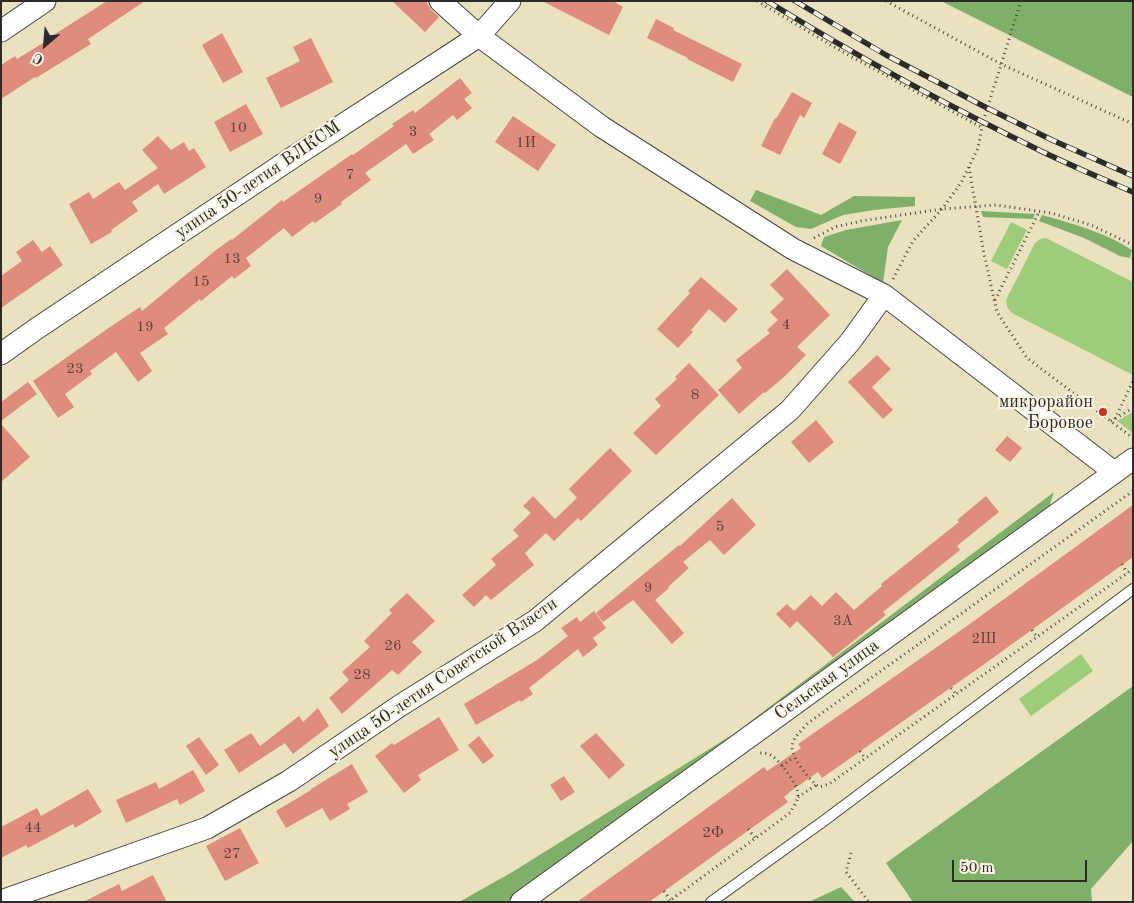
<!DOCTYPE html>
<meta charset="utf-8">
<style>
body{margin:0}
#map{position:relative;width:1134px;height:903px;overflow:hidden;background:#eae1be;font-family:"Old Standard TT",serif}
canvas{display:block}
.frame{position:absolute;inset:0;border:2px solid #2b2b2b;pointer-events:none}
.north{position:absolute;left:20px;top:20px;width:50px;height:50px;-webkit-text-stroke:4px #fcf5e5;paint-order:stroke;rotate:207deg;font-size:14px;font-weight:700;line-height:20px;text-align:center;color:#2b2b2b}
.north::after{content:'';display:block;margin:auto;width:18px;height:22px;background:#2b2b2b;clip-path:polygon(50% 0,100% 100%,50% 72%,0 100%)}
.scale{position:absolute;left:952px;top:860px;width:135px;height:22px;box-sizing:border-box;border:2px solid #2b2b2b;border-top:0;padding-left:6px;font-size:15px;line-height:18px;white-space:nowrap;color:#2b2b2b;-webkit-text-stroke:4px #fcf5e5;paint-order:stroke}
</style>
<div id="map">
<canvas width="1134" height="903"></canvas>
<div class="frame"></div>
<div class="north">С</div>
<div class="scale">50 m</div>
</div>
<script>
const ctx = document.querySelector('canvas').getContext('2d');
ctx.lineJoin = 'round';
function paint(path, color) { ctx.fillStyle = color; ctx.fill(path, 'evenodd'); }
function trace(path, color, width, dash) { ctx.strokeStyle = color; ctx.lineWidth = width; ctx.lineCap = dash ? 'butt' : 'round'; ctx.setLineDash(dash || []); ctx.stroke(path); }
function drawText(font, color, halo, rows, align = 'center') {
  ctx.font = font + ' "Old Standard TT",serif'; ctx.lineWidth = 4.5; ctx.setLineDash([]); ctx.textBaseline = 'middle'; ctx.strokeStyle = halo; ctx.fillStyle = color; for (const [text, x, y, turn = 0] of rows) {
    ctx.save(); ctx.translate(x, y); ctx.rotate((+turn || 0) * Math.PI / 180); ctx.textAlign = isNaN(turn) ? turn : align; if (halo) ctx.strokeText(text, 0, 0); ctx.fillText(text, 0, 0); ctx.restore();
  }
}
paint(new Path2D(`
 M1011,222L1027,230L1007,269L991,261Z
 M1046,238L1133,282V375L1012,313L1007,307L1006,300L1035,243L1040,239Z
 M1133,412V433L1117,421Z
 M1081,654L1093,671L1031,716L1019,699Z`), '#9dcc7a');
paint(new Path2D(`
 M941,1H1133V97Z
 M756,190L821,215L854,196L915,197V206L874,210L843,215L811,229L796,227L750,201Z
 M981,211L1035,214L1033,219L983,217Z
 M1042,215C1073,224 1105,232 1132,250L1130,258L1120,256L1084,238L1039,221Z
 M902,220L888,247L883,283L821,246L824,237L846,230Z
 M1054,492L1048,510L517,902H459L514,871L735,733Z
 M1133,686V841L1091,889L1092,902H913L886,863Z
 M841,887L855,902H809Z`), '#7eb06a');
paint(new Path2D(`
 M107,1H145L88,39L91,44L36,78L35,77L1,99V65L15,56L17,59L56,35L55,34Z
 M392,1H426L431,10L439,17L425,32Z
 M542,1H613L623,7L609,35Z
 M656,19L674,28L673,30L742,64L733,82L687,59L688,58L647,38Z
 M222,33L243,72L223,83L202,45Z
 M311,38L333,82L281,108L266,78L300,61L293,47Z
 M460,78L472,93L464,99L472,108L457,120L453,115L429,134L434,140L413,154L406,144L365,173L371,180L341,202L342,204L315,223L313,221L292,237L284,228L246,258L251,266L234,279L232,276L201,301L200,299L164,328L168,334L140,353L152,371L138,382L116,352L90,371L92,374L65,394L74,407L58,418L33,381L110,327L140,307L142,311L216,250L231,239L232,240L282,200L283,202L352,154L353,155L394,126L392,124L413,110L415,113Z
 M792,92L812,103L804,118L800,115L780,155L761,146L775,118L776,119Z
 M246,104L263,134L230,152L214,122Z
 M513,116L556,145L538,171L495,142Z
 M839,122L857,132L840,164L822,154Z
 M158,136L171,150L184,142L189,151L194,148L206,167L164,194L158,184L132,202L138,211L111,230L112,232L91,244L69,204L89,192L93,199L119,182L125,190L158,168L142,150Z
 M33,240L42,252L50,246L63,265L1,308V276L22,261L16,252Z
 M787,269L830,315L797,347L806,355L784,377L765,393L764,392L739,414L718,390L742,368L736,360L770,333L767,330L778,320L770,312L784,299L770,285Z
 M701,277L738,309L725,323L709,309L691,330L693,332L678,348L657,329L690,293L688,291Z
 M877,355L891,369L872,387L893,410L883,419L848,382Z
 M689,363L719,395L656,455L633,433L661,406L655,399L677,379L675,377Z
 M28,382L37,394L1,421V402Z
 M816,420L834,442L809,463L791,442Z
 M1,424L30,457L1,482Z
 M1007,436L1022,448L1010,462L995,450Z
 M610,448L632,471L581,521L578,518L554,541L546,533L525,553L534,565L491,600L486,595L474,607L462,595L496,565L491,559L519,536L513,530L531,513L523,506L533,496L555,519L577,498L569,489Z
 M986,496L999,512L957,546L960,550L883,612L886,615L833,657L797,621L790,628L776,614L787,604L794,611L811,595L822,606L836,592L854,610L882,586L881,584L959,522L957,520Z
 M732,498L756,525L724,555L710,540L683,562L689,568L668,587L669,588L655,600L684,633L672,644L633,600L603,622L596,613L679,545L680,546Z
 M1133,505V557L983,665L822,778L818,772L791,791L784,797L788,802L649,902H577L764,767L767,771L801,748L798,744L967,626Z
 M407,593L435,621L412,642L422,652L398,675L392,670L342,714L329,698L349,680L342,672L370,647L364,641L392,613L389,610Z
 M594,611L606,628L593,638L598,645L583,657L578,649L529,688L533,694L521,702L520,700L476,725L464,704L537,660L568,636L561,628L577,617L580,622Z
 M318,708L329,726L293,754L285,743L239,773L224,750L251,733L260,746L299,716L303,722Z
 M439,717L459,750L418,775L421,780L404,793L375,756L392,743L394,745Z
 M596,733L625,765L609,779L580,746Z
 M479,736L494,756L483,764L468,745Z
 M199,737L219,765L206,775L186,746Z
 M352,764L368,792L347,804L350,809L330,821L322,808L286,828L276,811L311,790V789Z
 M193,770L205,791L180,805L177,799L126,823L116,800L156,782L159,789Z
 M564,776L575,792L561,801L550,785Z
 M88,789L102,812L75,828L73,824L28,848L26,845L1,858V827L37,808L41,816Z
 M240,828L259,863L225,881L206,846Z
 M153,875L167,902H83L119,884L122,891Z`), '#df8c7c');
const service = new Path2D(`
 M711,902L825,820L1133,589`);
const minor = new Path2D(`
 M440,1L479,36L602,127L793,249L884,295L1114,472
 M1,31L45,1
 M1,354L36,329L301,152L479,36L510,1
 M1,901L207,828L289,781L401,705L535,621L790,410L850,342L884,295
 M521,902L1133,459`);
trace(service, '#484641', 12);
trace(minor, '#484641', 23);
trace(new Path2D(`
 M757,1L841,51L981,127
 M886,1L1001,64L1133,124
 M969,167L984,254L997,312L1027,358L1133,438
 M814,238L835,227L861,221L942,209L996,205L1051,213L1091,225L1133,245
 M893,279L913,241L942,209L961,183L978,148L983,122L1021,1
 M995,300L1039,212
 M1115,419L1133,381
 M1111,421L1133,408
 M1133,491L808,723C792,740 786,745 800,766C806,774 811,781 819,787L829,784L1133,569
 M1122,564L1127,573
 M1032,630L1037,637
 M951,688L956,694
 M860,751L865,758
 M782,766L794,757
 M798,797L816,785
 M748,829L755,838
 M851,853L846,872L869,902
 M664,891L670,900
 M668,902L790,813C793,807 798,801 798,794C799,786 779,760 772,756C768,753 764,753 760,753`), '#484641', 3, [1, 4]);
trace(service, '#fff', 10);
trace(minor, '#fff', 21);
const rail = new Path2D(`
 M767,1C856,56 948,106 1043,152C1072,166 1103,179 1133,192
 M795,1L886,55L987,108L1052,140L1133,176`);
trace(rail, '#2b2b2b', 5.5);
trace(rail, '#fcf5e5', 4, [11]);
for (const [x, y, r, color] of [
 [1103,412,5,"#c8321e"]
]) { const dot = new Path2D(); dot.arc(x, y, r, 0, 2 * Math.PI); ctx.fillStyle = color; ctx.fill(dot); trace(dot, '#fcf5e5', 2); }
drawText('15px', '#58433f', null, [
 ["10",238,128],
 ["3",413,132],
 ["1И",526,143],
 ["7",350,175],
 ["9",318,199],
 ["13",232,259],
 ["15",201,282],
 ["4",786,325],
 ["19",145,327],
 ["23",75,369],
 ["8",695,395],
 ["5",720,527],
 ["9",648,588],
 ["3А",843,621],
 ["2Ш",984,639],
 ["26",393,646],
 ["28",362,675],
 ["44",33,828],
 ["2Ф",713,833],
 ["27",232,854]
]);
drawText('18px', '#2b2b2b', '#fcf5e5', [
 ["улица 50-летия ВЛКСМ",258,180,-34],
 ["улица 50-летия Советской Власти",443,678,-34],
 ["Сельская улица",827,680,-36]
]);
drawText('18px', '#2b2b2b', '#fcf5e5', [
 ["микрорайон",1093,402],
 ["Боровое",1093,423]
], 'right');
</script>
